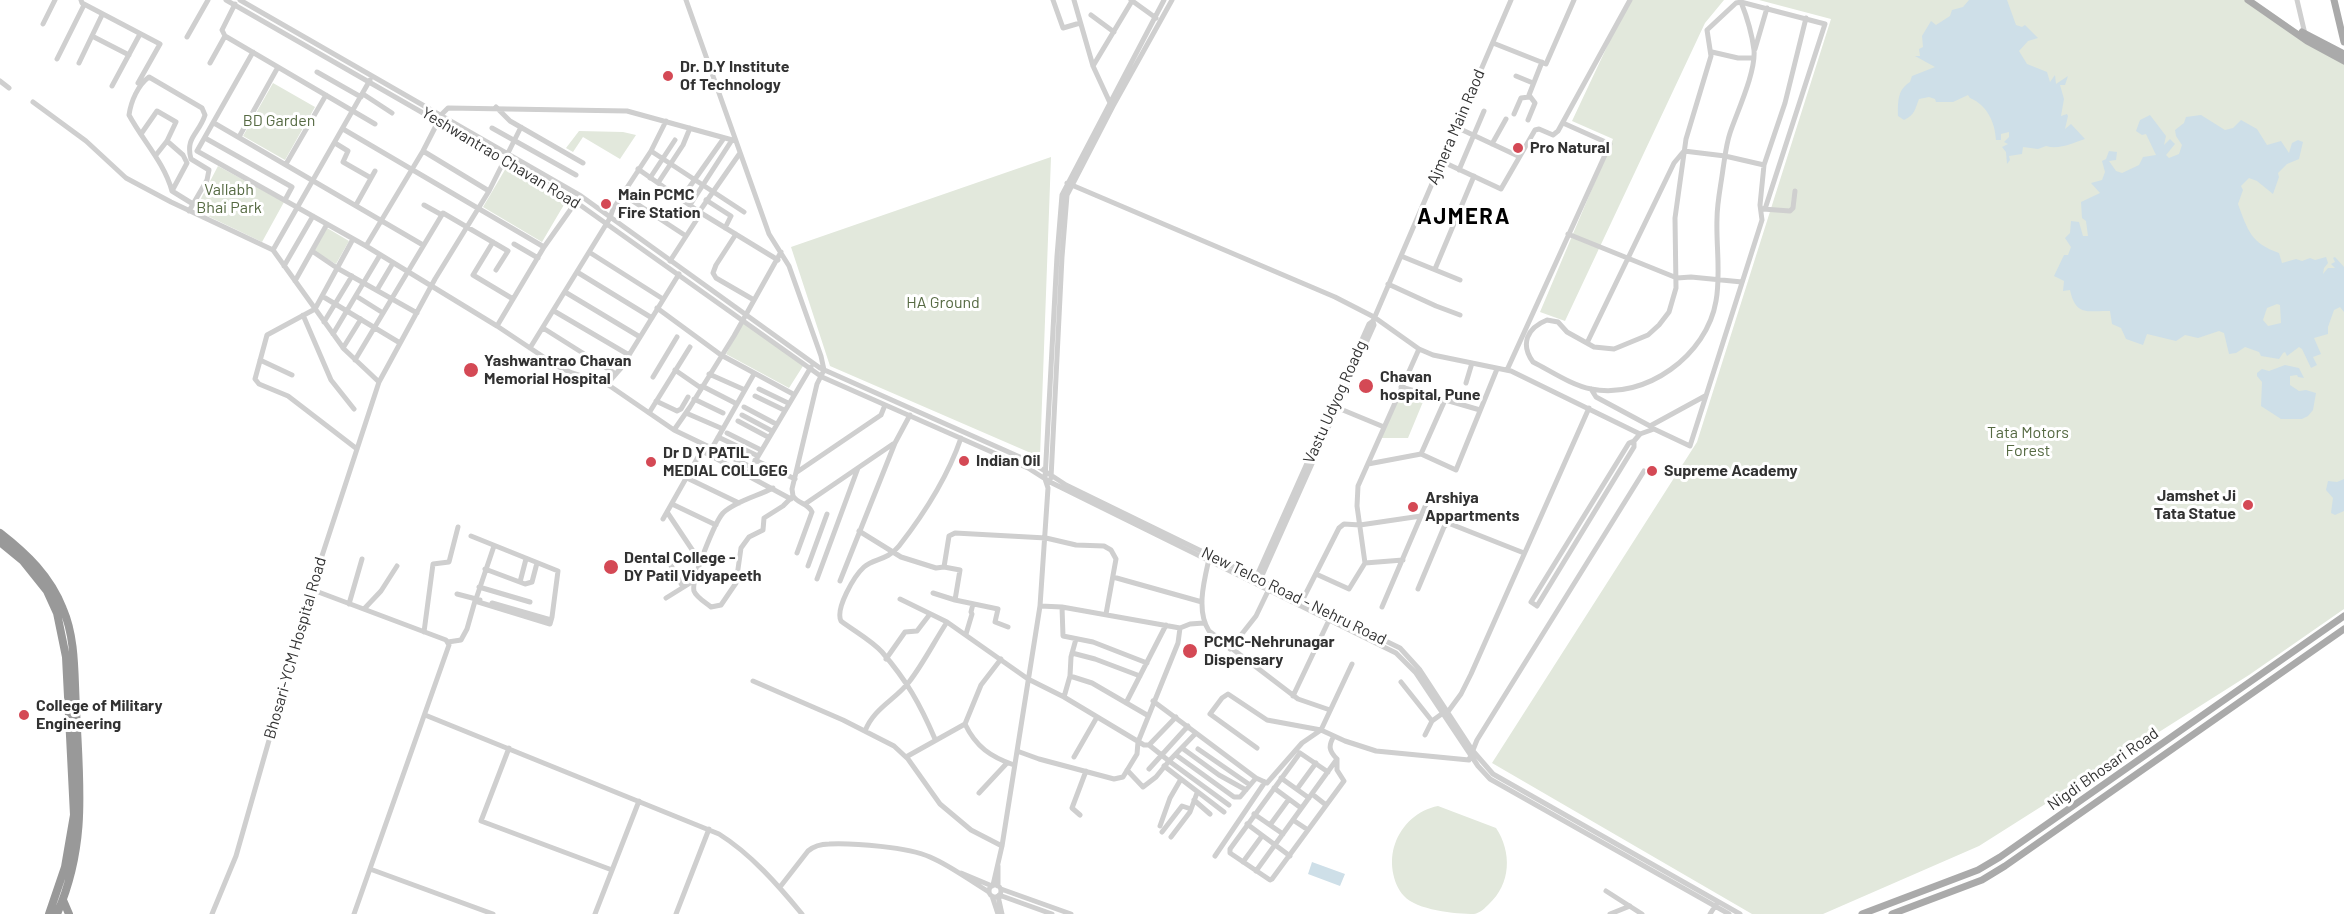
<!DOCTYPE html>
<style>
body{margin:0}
canvas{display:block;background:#fff}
</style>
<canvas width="2344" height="914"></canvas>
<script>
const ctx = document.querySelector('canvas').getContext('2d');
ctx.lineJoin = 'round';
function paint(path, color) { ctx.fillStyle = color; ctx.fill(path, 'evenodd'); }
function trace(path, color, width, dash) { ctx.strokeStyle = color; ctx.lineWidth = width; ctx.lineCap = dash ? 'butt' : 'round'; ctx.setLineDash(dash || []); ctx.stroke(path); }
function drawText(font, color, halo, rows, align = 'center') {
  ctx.font = font + ' Barlow,sans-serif'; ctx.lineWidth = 6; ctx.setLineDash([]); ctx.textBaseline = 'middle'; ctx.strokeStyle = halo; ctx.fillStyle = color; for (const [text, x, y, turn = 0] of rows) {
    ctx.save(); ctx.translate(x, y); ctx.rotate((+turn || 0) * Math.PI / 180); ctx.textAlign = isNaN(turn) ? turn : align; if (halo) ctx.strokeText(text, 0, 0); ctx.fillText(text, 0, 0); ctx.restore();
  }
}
paint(new Path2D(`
 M1629,0H1724L1705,23L1565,321L1540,312L1613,139L1572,121Z
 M1759,0H2253L2344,62V609L2249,675L1979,846L1823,914H1752L1492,763L1697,442L1831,19Z
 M273,83L315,107L285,160L243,136Z
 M579,131L623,132L636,135L620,159L583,137L573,152L566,148Z
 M1051,157L1040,457L830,366L791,247Z
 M218,166L284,202L262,242L195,210Z
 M506,168L565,203L542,242L483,207Z
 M327,228L349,241L336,264L314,251Z
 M743,322L803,366L789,388L726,354Z
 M1402,389L1425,397L1408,438H1381Z
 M1438,806L1496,828C1512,852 1511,884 1489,904C1485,908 1480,913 1474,914C1456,914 1416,910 1404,896C1392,883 1389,860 1395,844C1402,824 1418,810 1438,806Z`), '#e2e8dc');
paint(new Path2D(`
 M1969,0H2007L2016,25L2022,27L2025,25L2038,38L2028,41L2019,51L2027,64L2047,72L2050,82L2055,75L2056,84L2068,76L2065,85H2060L2064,99L2061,116L2067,114L2068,116L2065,129L2071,124L2085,139C2073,143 2059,150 2046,146L2038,149L2023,147L2022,154L2009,156L2010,160L2007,164L2006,152L2002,147L2008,144L2004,142L2009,137V132L2001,134V140H1996C1995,122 1987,105 1970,98L1968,95L1953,102H1936L1935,99L1929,97L1919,99C1915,109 1915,115 1904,120L1898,116C1898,102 1897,90 1910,82L1912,76L1935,67L1915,56H1920L1919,49L1923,47L1922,36L1931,21L1936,25L1950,16L1952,10L1963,7Z
 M2150,115L2166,136L2164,145L2170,139L2175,144L2166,155L2169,158L2179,154L2182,145L2176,136L2175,130L2184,123L2186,117L2201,115L2225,130L2233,128L2241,120L2257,129L2267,145L2281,141L2289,153L2292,143L2298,140L2303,142L2299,159L2287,164L2278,173L2279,177L2273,194L2257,181L2249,178L2241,186L2243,190L2238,204C2248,231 2251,243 2279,253L2282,263L2296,259L2302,261L2310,258L2315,260L2326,257L2328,263L2324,268L2323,274L2328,268H2335L2331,264L2335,262L2333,258L2335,257L2344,267V312L2340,307L2334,310L2328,327V334L2314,338L2321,354L2313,357L2317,365L2311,368L2302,349L2299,347L2287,356L2285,352L2283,353L2279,359L2261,356L2259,352L2245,347L2236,353L2229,354L2224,333L2219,331L2198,338L2185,335L2176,341L2147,334L2143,345L2126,339L2121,328L2112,324L2110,311C2090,310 2076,318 2070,290L2063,291L2064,281L2054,276L2064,255H2068L2071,247L2065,238L2070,233L2071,221L2079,222L2083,236H2088L2086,221L2082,218L2081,202L2100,193L2091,183L2102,180L2105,172L2102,161L2106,159L2109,151L2117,152L2116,160L2109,161L2116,171L2122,173L2139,165L2143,157L2156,155L2146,134L2142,135L2136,131L2140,120ZM2277,304L2280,305L2281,323L2268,326L2263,320L2267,308Z
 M2285,365L2299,368L2304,378L2298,377L2297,375L2290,376V385L2299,391L2306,390L2316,393L2313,410L2308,416L2302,419H2281L2261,406L2262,382L2257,376V373L2262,369L2269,371Z
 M2344,479V511L2335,515L2331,513L2333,498L2326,490L2328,481L2337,482Z
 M1312,862L1345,874L1340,886L1308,874Z`), '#cedfe8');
trace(new Path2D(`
 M81,0L82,3L160,44L138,83
 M226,0L566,195L822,377L1028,468L1050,482L1396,653L1416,673L1478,766L1490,779L1729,914
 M240,0L581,196L820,368L1031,462L1066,485L1400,648L1420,670L1473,751L1493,774L1740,914
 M686,0L769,234L789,266L821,356L824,370L817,384L792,489L793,496
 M1053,0L1063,28L1080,23
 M1074,0L1093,66L1111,105
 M1131,0L1156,18
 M2297,0L2305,34
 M1741,2C1747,17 1752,34 1754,50C1756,72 1737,112 1730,133C1726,145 1725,157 1723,169C1721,185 1717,202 1717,219C1716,246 1721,274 1716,301C1707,355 1646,400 1591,389C1571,385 1551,371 1533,362C1520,344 1527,328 1547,320L1558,322L1567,332L1594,347L1614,349L1648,335L1659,325L1669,312L1676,288L1675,218L1686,139L1711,56L1707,30L1736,3L1741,2L1825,24L1765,209
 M235,4L222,30L225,36L375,124
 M1091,15L1114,32
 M43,24L55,0
 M92,36L129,55
 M187,37L208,0
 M1493,43L1546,64L1574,0
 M1755,49L1767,8
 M253,52L197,151L366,246L497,326L557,366L572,373L607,384L674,430L751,467
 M1712,52L1738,58H1753
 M57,59L84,5
 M79,63L102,15
 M210,63L225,36
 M1093,66L1132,1
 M317,72L361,97
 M1516,76L1533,83
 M0,81L9,88
 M112,86L140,34
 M363,94L392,113
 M33,102L86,141L126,178L171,202L273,250L344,349L379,382
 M496,107L510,121L583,163
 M1514,114L1521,98L1529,97
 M1528,120L1535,103L1529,95L1542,62
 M214,123L423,245
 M1456,127L1518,156
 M492,128L576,175
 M343,129L544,247
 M141,134L157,111L176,122L167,141L156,155
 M239,137L278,67
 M205,138L292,187L285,200
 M167,141L183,155L187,163L172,191
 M335,143L348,151L343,162L371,178
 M1492,144L1506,119
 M423,151L489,191
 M651,151L744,212
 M1441,161L1501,189L1535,130L1539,129L1553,135L1558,131L1630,0
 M286,164L326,95
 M638,169L701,213L778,260
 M1459,170L1484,111
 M650,178L675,140
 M658,183L683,145L690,128
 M1067,183L1335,297L1374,317L1419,349L1433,355L1511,371L1640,434
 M622,194L686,236
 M681,199L724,138
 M706,200L731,216L725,228
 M356,205L375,171
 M424,205L442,215
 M690,205L732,140
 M1763,209L1790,211L1793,208L1795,191
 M189,211L207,180L209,170L191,159C185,137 199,134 205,115L202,108L149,77C138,85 131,101 129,115C143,141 164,162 172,191L193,204
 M699,212L740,153
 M736,234L716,265L713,273L716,278L754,300
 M1568,234L1677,278L1691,277L1742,282
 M353,239L315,309L267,335L255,379L259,384L288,396L357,449
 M493,242L473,275L513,299
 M514,244L538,258
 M366,246L423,151L442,114L448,108L627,111L736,141
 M273,250L370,80
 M312,251L337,268L417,313
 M589,252L663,299
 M1401,256L1460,280
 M670,261L701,213
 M284,266L313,216
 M1435,269L1474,176
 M577,272L652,318
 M295,281L327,224
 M1388,284L1436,306L1460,315
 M377,290L393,263
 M565,292L640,337
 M322,296L400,343
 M356,296L383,313
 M657,308L721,355L793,394
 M554,311L629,355
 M303,315L331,380L354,409
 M324,322L352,276
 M497,326L544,247L578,199
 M543,328L616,374
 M333,334L380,255
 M1587,343L1674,163L1684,151L1725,156L1764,165
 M343,348L361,319
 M530,348L610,218L613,209L651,151L666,121
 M260,360L292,375
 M355,360L443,213L508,251L496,270
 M675,370L701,388
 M1507,370L1610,144L1563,123
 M709,374L745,390
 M653,377L677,337
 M1466,383L1472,363
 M607,384L621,368L679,274
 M702,386L737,404
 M1401,387L1480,410
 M759,389L788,403
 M1591,389L1596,397L1650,426L1705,396
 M755,396L784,410
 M694,399L723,413
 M656,401L677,411L681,409L688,397
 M744,407L776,424
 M1338,408L1384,427
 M649,413L690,347
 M686,413L723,429
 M742,415L772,431
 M738,421L768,437
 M674,430L690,407L734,336L781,252
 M727,433L761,450
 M718,437L758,456
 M1634,441V447L1537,606L1531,602L1629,443L1634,441L1640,434L1654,429L1690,446L1762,220L1760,205L1764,165L1785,103L1806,18
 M712,448L754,374
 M702,451L791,499
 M1421,454L1445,400
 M755,460L795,479
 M1368,464L1421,454L1456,470L1497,369
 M797,472L881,415L885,405
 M747,475L811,367
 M687,478L739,503
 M1051,478L1062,257L1067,195L1113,106L1172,0
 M773,488C758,496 736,501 723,513C715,522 691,580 694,591C696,597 706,603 711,607L721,605L736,583L741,548L749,537L763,530L764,518L783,506L793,496
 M793,496C798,504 808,503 812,512L797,553
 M672,504L716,525
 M805,504L893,444
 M667,512L701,563
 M663,519L702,450
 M859,531L901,557L936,568L944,567L960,570L955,600L998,609L995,622L1008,627
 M1209,559C1204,581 1196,611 1209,631L1298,699L1330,710
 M668,560L683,587
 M1365,563L1403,560
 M808,566L827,514
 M944,567L949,536L955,533L1046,538L1076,545L1104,546L1111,550L1116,559L1106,614
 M485,569L525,584L532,582L537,563
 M1316,574L1349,589L1365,563L1357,506L1358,486L1419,349
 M1113,577L1202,602
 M817,579L858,468
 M1255,580L1369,324L1373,321L1511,0
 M1260,580L1374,325L1373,321
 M840,581L895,443L910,415
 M520,582L526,559
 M479,587L530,602
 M1418,589L1444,527L1448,523L1524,553
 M313,590L446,640L449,645L354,914
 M933,593L955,600
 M457,594L480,600
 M666,598L695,580
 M476,599L494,546
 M900,599L947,622L1028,679L1064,697L1144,745H1149L1176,717
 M1302,601L1339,528L1344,524L1360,525L1421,516
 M492,603L551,620
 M349,604L362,559
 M1040,606L1062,607L1180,628L1190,624L1204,623
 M1062,607L1063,636L1093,642L1147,663
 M1382,607L1427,502
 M364,609L381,591L397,566
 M424,632L433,564L449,562L458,527
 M966,634L972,614L971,612L973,604
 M448,642L461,640L467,629L475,601L550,624L552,617L558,571L471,536
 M1230,649L1256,616L1269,589
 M1072,653L1095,659L1140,676
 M886,659L905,632L917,631L930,614
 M1070,676L1071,657L1076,639
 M753,681L843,720L894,746L908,759L940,804L971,830L1002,846
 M1401,682L1432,721
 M1293,696L1330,618
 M1064,697L1070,676L1092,683L1147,715
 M1153,701L1196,733
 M1126,703L1166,625
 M1447,713L1461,694L1471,674L1589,408
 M425,715L719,834C751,854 778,885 802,914
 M965,724L981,685L1001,659
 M965,724C976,747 991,757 1014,765
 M865,731C874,708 895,700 909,682C923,664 934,642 947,622
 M1425,735L1432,721L1443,713
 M935,739C920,704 907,681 882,652C871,640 854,631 841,621C835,609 854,576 864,567C874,558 887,561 899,546C924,514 948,476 961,438
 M1149,745L1169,761L1196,733L1256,778L1267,783L1302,743L1321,730L1352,664
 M509,748L481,821L612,870
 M1182,748L1219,775L1246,790
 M1257,748L1210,714L1222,698L1228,694L1267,720L1321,730L1345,741L1376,751L1469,760L1477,740L1644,471
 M1198,749L1250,785
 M1017,751L1039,759L1114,779L1123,777L1137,754L1138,742L1178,643L1180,628
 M1176,755L1234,797H1240L1256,778
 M906,757L965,724
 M1074,757L1097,717
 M1164,766L1224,812
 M1149,769L1188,726
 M1127,770L1143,787L1156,777L1169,761L1229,805
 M1328,772L1300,753L1230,849V853L1270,880L1272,879L1344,781L1337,770V759
 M1281,778L1309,798
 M1274,788L1301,808
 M1297,789L1316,763
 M979,793L1007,763
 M1312,794L1326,805
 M1194,800L1210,814
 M1254,814L1283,834
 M1080,815L1072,808L1086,771
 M1293,820L1308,830
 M1247,824L1290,856
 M1270,825L1289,799
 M1160,826L1170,798L1181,779
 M1162,832L1182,806L1191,809
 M1171,837L1190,812L1197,793
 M1215,856L1265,782
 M1243,862L1262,836
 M998,866V886
 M370,869L493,914
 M1256,871L1337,759C1329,751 1328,746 1334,736
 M961,873L992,886
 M989 891a6 6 0 1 1 12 0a6 6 0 1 1-12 0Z
 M993,885L1002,846L1040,606L1048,488L1045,479L1057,256L1062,195L1164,0
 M780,887L808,851C814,846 821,844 829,844C854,843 908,847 930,857C951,866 969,880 989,892
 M1001,889L1071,914
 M1606,891L1642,914
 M999,895L1052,914
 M992,896L998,914
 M998,896L1002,914
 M212,914L236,856L319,565L379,382L435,279L489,191L521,127
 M595,914L639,801
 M676,914L709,829
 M1610,914L1630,906
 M1710,914L1717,903`), '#cfcfcf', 5);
trace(new Path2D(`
 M2248,0L2307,41L2344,61
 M2334,0L2344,42
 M2302,32L2344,54
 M1862,914L1978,870L2000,857L2344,616
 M1892,914L1982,880L2005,866L2344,629`), '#aaa', 7);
trace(new Path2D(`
 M0,533C27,554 50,576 63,609C76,639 74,675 76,708C79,782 88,843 57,914
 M0,542L23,561L47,591L57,613L66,657L74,815L65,867L49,914
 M63,900L69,914`), '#999', 8);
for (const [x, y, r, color] of [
 [668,76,6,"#d44955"],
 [1518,148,6,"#d44955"],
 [606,204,6,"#d44955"],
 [471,370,8,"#d44955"],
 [1366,386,8,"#d44955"],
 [964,461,6,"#d44955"],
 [651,462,6,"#d44955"],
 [1652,471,6,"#d44955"],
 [2248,505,6,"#d44955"],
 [1413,507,6,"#d44955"],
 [611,567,8,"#d44955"],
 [1190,651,8,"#d44955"],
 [24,715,6,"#d44955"]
]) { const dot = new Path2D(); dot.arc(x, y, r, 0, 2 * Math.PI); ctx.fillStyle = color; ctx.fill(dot); trace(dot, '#fff', 2); }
drawText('bold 16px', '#323232', '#fff', [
 ["Dr. D.Y Institute",680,67],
 ["Of Technology",680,85],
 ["Pro Natural",1530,148],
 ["Main PCMC",618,195],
 ["Fire Station",618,213],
 ["Yashwantrao Chavan",484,361],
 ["Memorial Hospital",484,379],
 ["Chavan",1380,377],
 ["hospital, Pune",1380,395],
 ["Dr D Y PATIL",663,453],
 ["MEDIAL COLLGEG",663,471],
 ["Indian Oil",976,461],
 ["Supreme Academy",1664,471],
 ["Jamshet Ji",2236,496,"right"],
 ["Tata Statue",2236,514,"right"],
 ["Arshiya",1425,498],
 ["Appartments",1425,516],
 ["Dental College -",624,558],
 ["DY Patil Vidyapeeth",624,576],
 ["PCMC-Nehrunagar",1204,642],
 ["Dispensary",1204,660],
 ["College of Military",36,706],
 ["Engineering",36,724]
], 'left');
drawText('16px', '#566a43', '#fff', [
 ["BD Garden",279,121],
 ["Vallabh",229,190],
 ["Bhai Park",229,208],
 ["HA Ground",943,303],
 ["Tata Motors",2028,433],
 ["Forest",2028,451]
]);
drawText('16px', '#323232', '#fff', [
 ["Ajmera Main Raod",1456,127,-67],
 ["Yeshwantrao Chavan Road",501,158,31],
 ["Vastu Udyog Roadg",1335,402,-66],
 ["New Telco Road - Nehru Road",1294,596,26],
 ["Bhosari-YCM Hospital Road",295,648,-74],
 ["Nigdi Bhosari Road",2103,769,-35]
]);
ctx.letterSpacing = '1.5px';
drawText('bold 22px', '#000', '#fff', [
 ["AJMERA",1464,217]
]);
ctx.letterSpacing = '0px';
</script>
